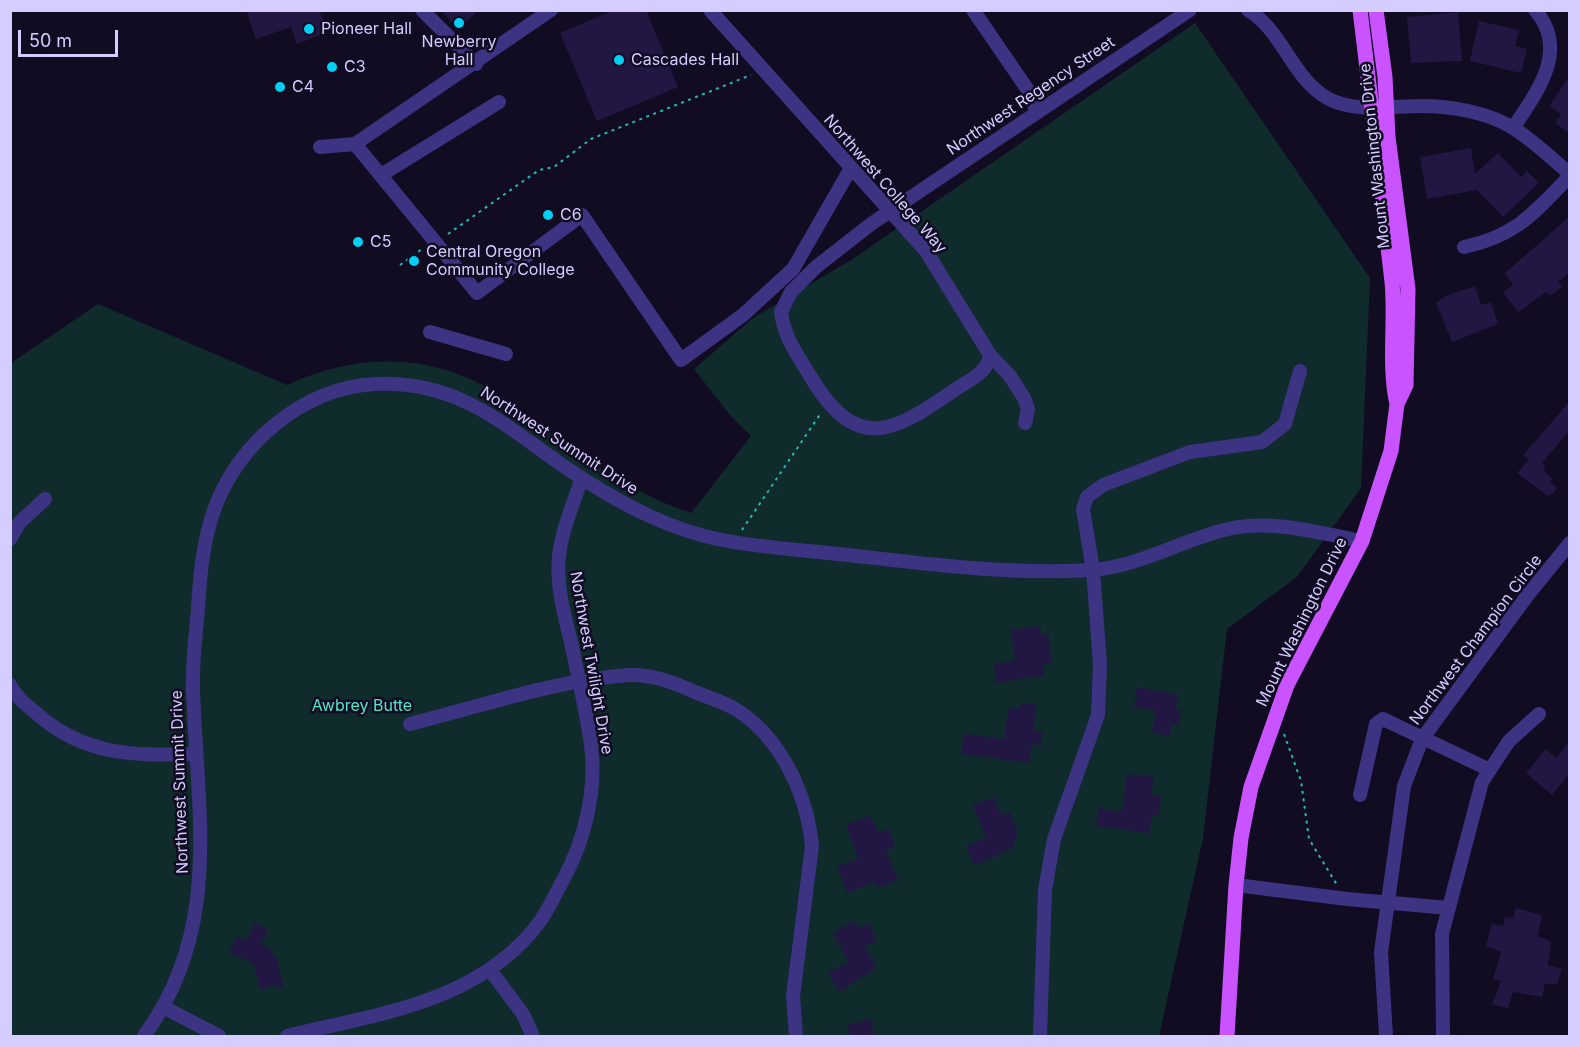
<!DOCTYPE html>
<style>
body{margin:0}
#map{position:relative;width:1580px;height:1047px;overflow:hidden;background:#110c21;font-family:Inter,sans-serif}
canvas{display:block}
.frame{position:absolute;inset:0;border:12px solid #d5ccff;pointer-events:none}
.scale{position:absolute;left:18px;top:30px;width:100px;height:27px;box-sizing:border-box;border:3px solid #d5ccff;border-top:0;padding-left:8px;font-size:18px;line-height:21px;white-space:nowrap;color:#d5ccff;-webkit-text-stroke:4px #110c21;paint-order:stroke}
</style>
<div id="map">
<canvas width="1580" height="1047"></canvas>
<div class="frame"></div>
<div class="scale">50 m</div>
</div>
<script>
const ctx = document.querySelector('canvas').getContext('2d');
ctx.lineJoin = 'round';
function paint(path, color) { ctx.fillStyle = color; ctx.fill(path, 'evenodd'); }
function trace(path, color, width, dash) { ctx.strokeStyle = color; ctx.lineWidth = width; ctx.lineCap = dash ? 'butt' : 'round'; ctx.setLineDash(dash || []); ctx.stroke(path); }
function drawText(font, color, halo, rows, align = 'center') {
  ctx.font = font + ' Inter,sans-serif'; ctx.lineWidth = 5; ctx.setLineDash([]); ctx.textBaseline = 'middle'; ctx.strokeStyle = halo; ctx.fillStyle = color; for (const [text, x, y, turn = 0] of rows) {
    ctx.save(); ctx.translate(x, y); ctx.rotate((+turn || 0) * Math.PI / 180); ctx.textAlign = isNaN(turn) ? turn : align; if (halo) ctx.strokeText(text, 0, 0); ctx.fillText(text, 0, 0); ctx.restore();
  }
}
paint(new Path2D(`
 M1195,23L1370,278L1361,488L1297,577L1227,629L1203,838L1159,1036H11V363L98,304L287,385C357,352 435,352 501,396C521,410 539,426 559,441C598,470 644,497 691,513L751,436L730,415L694,369L753,318L851,260Z`), '#0f2b2b');
paint(new Path2D(`
 M246,10H319L328,32L297,44L291,27L256,39Z
 M441,10H479L458,29Z
 M614,10H646L678,87L597,121L560,33Z
 M1458,12L1462,61L1411,63L1407,17Z
 M1479,21L1519,30L1515,46L1527,49L1521,73L1470,61Z
 M1569,77V133L1555,123L1561,114L1549,106Z
 M1471,148L1475,174L1498,153L1521,177L1527,171L1539,183L1503,217L1477,190L1427,199L1420,157Z
 M1569,217V273L1558,282L1562,287L1550,296L1546,292L1518,312L1503,292L1513,285L1505,273Z
 M1475,286L1481,305L1491,302L1498,324L1452,342L1436,303L1445,296Z
 M1569,402V431L1542,463L1546,466L1543,470L1553,479L1550,482L1557,488L1549,497L1517,473L1529,460L1523,455Z
 M1040,626L1041,635L1048,634L1052,663L1043,664L1045,675L996,683L994,664L1015,661L1011,630Z
 M1137,687L1178,695L1175,709L1181,710L1178,725L1172,724L1170,736L1152,733L1156,711L1134,707Z
 M1021,702L1037,705L1033,730L1043,732L1041,745L1032,744L1029,763L961,754L964,734L1004,739L1009,707L1020,709Z
 M1569,742V774L1552,795L1526,773L1546,749L1556,758Z
 M1127,774L1154,777L1151,795L1161,796L1158,817L1152,816L1149,833L1096,826L1098,808L1122,812Z
 M994,797L1001,815L1010,812L1018,833L1013,843L1014,847L974,866L966,847L986,838L973,805Z
 M870,816L879,833L889,829L895,847L886,850L898,880L877,888L875,882L847,893L837,866L858,859L846,825Z
 M1516,908L1542,915L1538,936L1551,942L1548,965L1562,969L1557,984H1545L1542,997L1513,992L1508,1008L1492,1004L1501,981L1493,979L1501,952L1486,946L1492,924L1503,926L1505,917L1513,918Z
 M855,921L859,928L868,923L877,940L865,947L877,967L839,992L828,973L849,962L833,933Z
 M255,923L269,930L261,944L270,949L277,959L284,989L274,985L260,990L254,964L229,952L237,936L246,940Z
 M870,1019L875,1036H850L847,1025Z`), '#221743');
trace(new Path2D(`
 M448,234L539,170L554,167L591,139L751,75
 M400,265L422,249
 M742,530L821,413
 M1284,734L1301,781L1309,839L1337,885`), '#27b8b7', 2, [3, 4.5]);
trace(new Path2D(`
 M422,10L476,64
 M551,10L355,144L477,293L582,215L681,360L743,315L793,269L851,168
 M710,10L926,251L990,355L1010,376L1024,398L1028,409L1025,423
 M973,10L1032,96L1036,112
 M1248,10C1283,31 1292,78 1327,98C1353,113 1392,106 1421,106C1451,106 1487,112 1513,128C1533,140 1552,159 1570,174
 M1513,128C1537,92 1570,50 1535,10
 M320,147L355,144
 M381,175L499,102
 M1464,247C1516,236 1534,213 1570,176
 M430,332L506,354
 M990,355C988,373 969,380 956,389C894,432 858,454 812,379C799,357 784,338 781,312L791,292L816,267L871,224L1190,10
 M10,539L20,522L45,499
 M10,685C16,697 25,704 35,712C83,756 135,756 196,754
 M410,724C482,706 556,680 629,675C652,674 675,683 695,692C709,698 725,702 737,710C782,739 807,795 812,846L793,996L796,1036
 M1360,795L1376,724L1383,719L1490,770
 M1236,885L1347,899L1449,908
 M490,970L523,1014L533,1036
 M165,1008L219,1036
 M144,1036C223,928 197,813 193,689C192,662 196,634 198,608C200,574 203,542 214,510C238,444 302,388 375,384C467,380 512,434 583,479C627,507 671,530 722,540C763,548 806,550 848,555C928,564 1009,575 1090,570C1140,567 1181,540 1228,529C1273,519 1319,533 1362,541
 M287,1036C378,1014 482,1002 541,920C549,908 556,893 563,880C585,840 597,790 591,744C586,710 578,676 571,642C564,614 556,585 559,556C562,530 573,504 582,478
 M1040,1036L1045,890L1054,839L1098,715L1100,664L1093,570L1083,509L1087,497L1103,485L1190,452L1262,442L1285,424L1300,371
 M1386,1036L1381,952L1404,786L1422,739L1527,596L1570,543
 M1443,1036L1442,934L1482,782L1509,741L1539,714`), '#3c3483', 14);
trace(new Path2D(`
 M1360,10C1371,101 1382,191 1392,282C1396,322 1388,365 1397,404
 M1227,1036L1236,885L1241,838L1251,787L1287,685L1362,541L1391,451L1397,404L1406,385L1408,289L1388,137L1385,77L1376,10`), '#c853ff', 15);
for (const [x, y, r, color] of [
 [459,23,6,"#00d0f7"],
 [309,29,6,"#00d0f7"],
 [619,60,6,"#00d0f7"],
 [332,67,6,"#00d0f7"],
 [280,87,6,"#00d0f7"],
 [548,215,6,"#00d0f7"],
 [358,242,6,"#00d0f7"],
 [414,261,6,"#00d0f7"]
]) { const dot = new Path2D(); dot.arc(x, y, r, 0, 2 * Math.PI); ctx.fillStyle = color; ctx.fill(dot); trace(dot, '#110c21', 2); }
drawText('16px', '#d5ccff', '#110c21', [
 ["Pioneer Hall",321,29],
 ["Newberry",459,42,"center"],
 ["Hall",459,60,"center"],
 ["Cascades Hall",631,60],
 ["C3",344,67],
 ["C4",292,87],
 ["C6",560,215],
 ["C5",370,242],
 ["Central Oregon",426,252],
 ["Community College",426,270]
], 'left');
drawText('16px', '#d5ccff', '#110c21', [
 ["Northwest Regency Street",1031,96,-34],
 ["Mount Washington Drive",1375,156,-96],
 ["Northwest College Way",885,184,49],
 ["Northwest Summit Drive",559,441,33],
 ["Mount Washington Drive",1302,622,-64],
 ["Northwest Champion Circle",1476,640,-53],
 ["Northwest Twilight Drive",591,663,80],
 ["Northwest Summit Drive",180,782,-92]
]);
drawText('16px', '#52e5c8', '#110c21', [
 ["Awbrey Butte",362,706]
]);
</script>
